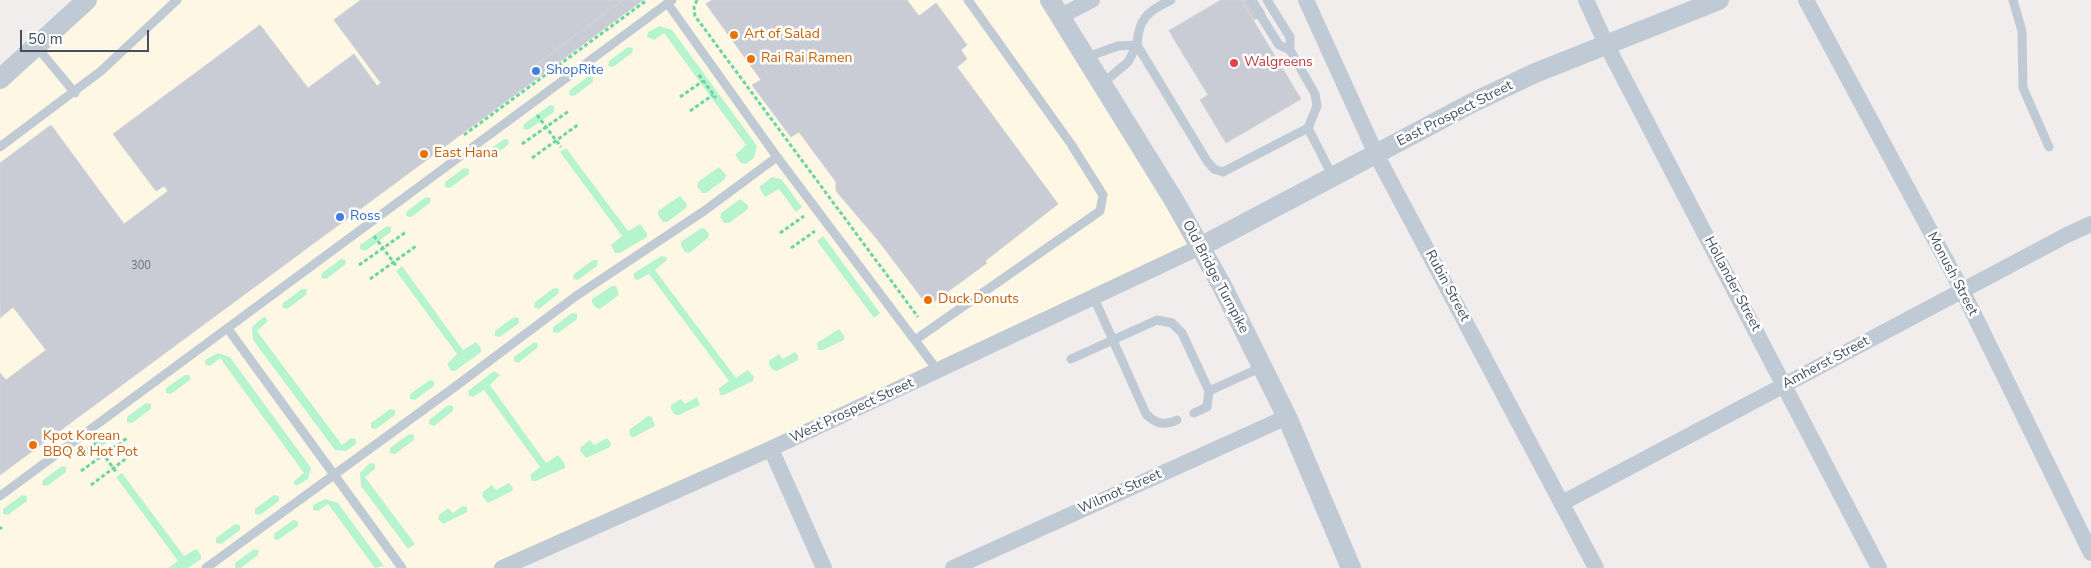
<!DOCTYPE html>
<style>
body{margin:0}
#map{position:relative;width:2091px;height:568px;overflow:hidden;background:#f1eded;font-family:"Nunito Sans",sans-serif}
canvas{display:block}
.scale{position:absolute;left:20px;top:30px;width:129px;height:22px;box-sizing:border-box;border:2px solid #44505d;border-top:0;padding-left:6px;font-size:15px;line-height:18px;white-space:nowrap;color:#44505d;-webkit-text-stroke:4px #fff;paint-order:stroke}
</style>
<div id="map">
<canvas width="2091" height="568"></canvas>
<div class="scale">50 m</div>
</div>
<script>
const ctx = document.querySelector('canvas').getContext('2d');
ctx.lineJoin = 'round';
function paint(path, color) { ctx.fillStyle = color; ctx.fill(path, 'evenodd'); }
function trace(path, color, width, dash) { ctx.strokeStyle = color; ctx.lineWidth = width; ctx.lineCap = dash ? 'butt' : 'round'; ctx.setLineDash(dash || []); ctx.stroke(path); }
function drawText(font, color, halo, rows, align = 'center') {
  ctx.font = font + ' "Nunito Sans",sans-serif'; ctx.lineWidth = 5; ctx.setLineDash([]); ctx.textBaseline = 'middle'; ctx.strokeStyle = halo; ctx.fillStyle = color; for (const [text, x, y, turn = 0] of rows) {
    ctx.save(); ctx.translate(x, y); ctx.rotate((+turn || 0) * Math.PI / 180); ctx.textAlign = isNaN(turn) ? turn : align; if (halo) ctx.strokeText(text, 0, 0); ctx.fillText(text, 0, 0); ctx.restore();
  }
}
paint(new Path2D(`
 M87,0H1050L1200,247L502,568H0V79Z`), '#fef7e4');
paint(new Path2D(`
 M660,26L672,30L757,146L754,158L746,164L741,163L735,155L746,145L664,33L654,40L647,37L648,32Z
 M628,47L633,48L632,53L613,67L608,66L609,61Z
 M589,76L593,77V82L574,96L569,95L570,90Z
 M550,105L554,106V112L528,130L523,129L524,124Z
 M504,139L509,140L508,145L489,159L484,158L485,153Z
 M566,148L628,231L640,224L647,233V237L620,253H615L611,245L622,236L560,152Z
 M719,167L726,175L725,179L706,193H702L697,186L698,182Z
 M464,168L469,169V174L450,188L445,187V182Z
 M772,177L781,179L802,207L796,212L779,189L765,197L759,187Z
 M680,196L687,204L686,208L667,222H663L658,215V211Z
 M426,197L431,198L430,203L411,217L406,216L407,211Z
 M740,199L748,205V209L729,223H724L720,217L721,213Z
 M387,226L391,227V232L365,251L360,249V245Z
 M701,228L705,229L709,234L708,238L689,253L685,252L681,246V242Z
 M823,236L880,313L874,318L817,241Z
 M661,256L666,257L667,260L655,270L736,378L748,370L754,377L753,381L724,395H720L719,388L729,381L649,274L638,280L634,279V273Z
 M341,259L346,260L345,265L326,279L321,278L322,273Z
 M593,260H598L597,266L578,280L573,279L574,274Z
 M402,266L463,350L476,342L481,348V352L455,371H451L447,364L457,354L396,271Z
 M612,286H616L619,295L600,309L596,308L592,303V299Z
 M554,288L559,289L558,294L539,309L534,307L535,302Z
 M302,289H307L306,295L287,309L282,307L283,303Z
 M572,313L577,314V319L558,333L553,332V327Z
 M514,317L519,318V323L500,337L495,336V331Z
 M262,318L265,317L268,321L257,331L342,445L351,438L356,439V444L346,451L335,450L253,340L252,327Z
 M839,329L844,336V340L823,350H818L817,343Z
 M533,343H538L537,348L518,363L514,361V357Z
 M795,352L798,356V360L777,371L773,370L769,365V361L779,354L783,359Z
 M218,353L230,357L311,468L308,479L296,486L293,482L304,473L220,358L210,366L205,364V360Z
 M494,371L500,375L490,385L546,463L558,455L565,464V468L536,481H532L530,475L540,467L484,390L473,397L469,396L468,391Z
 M185,375H190V380L171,394L166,393V388Z
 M430,380L434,381V386L415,400L410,399V394Z
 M697,397L700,405L679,415H675L671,409V405L681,399L685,404Z
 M146,403L151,404V409L132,423L127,422V417Z
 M448,405L453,406V411L434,426L429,424V420Z
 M390,409L395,410V415L376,429L371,428V423Z
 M648,416L652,417L655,426L634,437L630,436L629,430Z
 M110,432L113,436L111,439L86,458L81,456V452Z
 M409,434L414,435V440L395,454L390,453V448Z
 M607,438L611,443L610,447L586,458L580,451L581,447L590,440L594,445Z
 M370,463L375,464V469L365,477L415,544L408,549L361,486L360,473Z
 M62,466L66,467V472L47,486L42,485L43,480Z
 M122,473L184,556L196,549L201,555V559L188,568H168L178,561L116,477Z
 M509,483L513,488L512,491L488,503L482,496L483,492L492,485L496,490Z
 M22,495L27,496V501L8,515L3,514V509Z
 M274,495L279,496V501L260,515L255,514V509Z
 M325,499L338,503L384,566L375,568L328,504L318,511L313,510V505Z
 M463,506L467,507V512L443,524L438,519L439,515L448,508L453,513Z
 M293,520L298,521V526L278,540L274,539V534Z
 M235,524L240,525V530L221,544L216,543V538Z
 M254,549L259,550L258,555L241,568H235V563Z`), '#b6f4d0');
const building = new Path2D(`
 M361,0H623L536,65L543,74L0,475V373L6,380L46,350L13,307L0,318V163L51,125L124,224L168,191L164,186L156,191L113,134L260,25L308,88L354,54L377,86L381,83L334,20Z
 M623,0H643L543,74L536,65Z
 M712,0H907L919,16L936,3L967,45L961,50L967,59L957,67L1058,204L985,261L987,263L928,306L877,239L836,191V182L799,132L791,137L752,85L761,80L706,4Z
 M1221,0H1241L1301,99L1226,143L1200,100L1208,95L1169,31Z
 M1257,0L1265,13L1254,20L1242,1Z`);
paint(building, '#c9ccd4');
trace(building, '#d1d3da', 1);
trace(new Path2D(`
 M697,0L694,7L695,16L918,317
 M699,75L716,98
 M680,97L703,81
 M690,111L713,95
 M537,115L561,147
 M464,135L647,0
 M522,144L569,111
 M532,158L579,124
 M780,233L804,216
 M374,236L397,267
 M791,248L815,231
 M359,265L406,232
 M370,279L416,246
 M94,442L117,473
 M81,471L127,438
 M91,485L136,451
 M0,529L2,527`), '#6bd5a4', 3, [4, 2.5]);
trace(new Path2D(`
 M1171,0C1148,11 1138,19 1137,45L1207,161L1214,169L1223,172L1308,128L1317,106L1315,94L1290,50L1279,45L1251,0
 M1267,0L1290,37V50
 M2013,0L2022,31L2023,88L2049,147
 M668,4L777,157L938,371
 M36,46L75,93
 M1087,57L1118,46L1137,45L1128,62L1103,83
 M1308,128L1333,177
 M0,147L101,71L177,0
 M1094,298L1146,414C1156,424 1164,426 1177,420
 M228,329L402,568
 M915,340L1100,211L1103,195L1071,144L968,0
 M1071,359L1157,320L1172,323L1182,333L1209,391L1262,367
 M1194,413L1207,407L1209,391
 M0,496L672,0
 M206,568L452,389L576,296L704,211L777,157`), '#bfcad5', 9);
trace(new Path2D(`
 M1306,0L1376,154L1596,568
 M1586,0L1606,44L1879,568
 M1806,0L1962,290L2091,553
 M1061,16L1092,0
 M771,449L824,568
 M1562,503L2067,235L2091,224
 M502,568L768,450L1200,247
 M953,568L1287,417`), '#bfcad5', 16);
trace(new Path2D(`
 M1050,0L1175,202L1222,286L1287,417L1351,568
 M0,79L87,0
 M1200,247L1472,103L1535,73L1719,0`), '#bfcad5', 20);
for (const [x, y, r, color] of [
 [734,35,5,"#e8710a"],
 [751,59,5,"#e8710a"],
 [1234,63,5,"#e0444e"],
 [536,71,5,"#3f7fe0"],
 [424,154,5,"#e8710a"],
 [340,217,5,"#3f7fe0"],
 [928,300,5,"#e8710a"],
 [33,445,5,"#e8710a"]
]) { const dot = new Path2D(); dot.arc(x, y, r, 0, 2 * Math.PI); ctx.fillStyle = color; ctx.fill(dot); trace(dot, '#fff', 2); }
drawText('11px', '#656f7b', null, [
 ["300",141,266]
]);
drawText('14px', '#c56008', '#fff', [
 ["Art of Salad",744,35],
 ["Rai Rai Ramen",761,59],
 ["East Hana",434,154],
 ["Duck Donuts",938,300],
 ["Kpot Korean",43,437],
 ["BBQ & Hot Pot",43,453]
], 'left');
drawText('14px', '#be3a42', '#fff', [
 ["Walgreens",1244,63]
], 'left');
drawText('14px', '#366cbe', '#fff', [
 ["ShopRite",546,71],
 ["Ross",350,217]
], 'left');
drawText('14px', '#44505d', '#fff', [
 ["East Prospect Street",1455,114,-27],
 ["Monush Street",1952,274,62],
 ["Old Bridge Turnpike",1215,277,62],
 ["Hollander Street",1732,284,62],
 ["Rubin Street",1447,286,62],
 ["Amherst Street",1826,363,-28],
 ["West Prospect Street",852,411,-25],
 ["Wilmot Street",1120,492,-24]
]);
</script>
